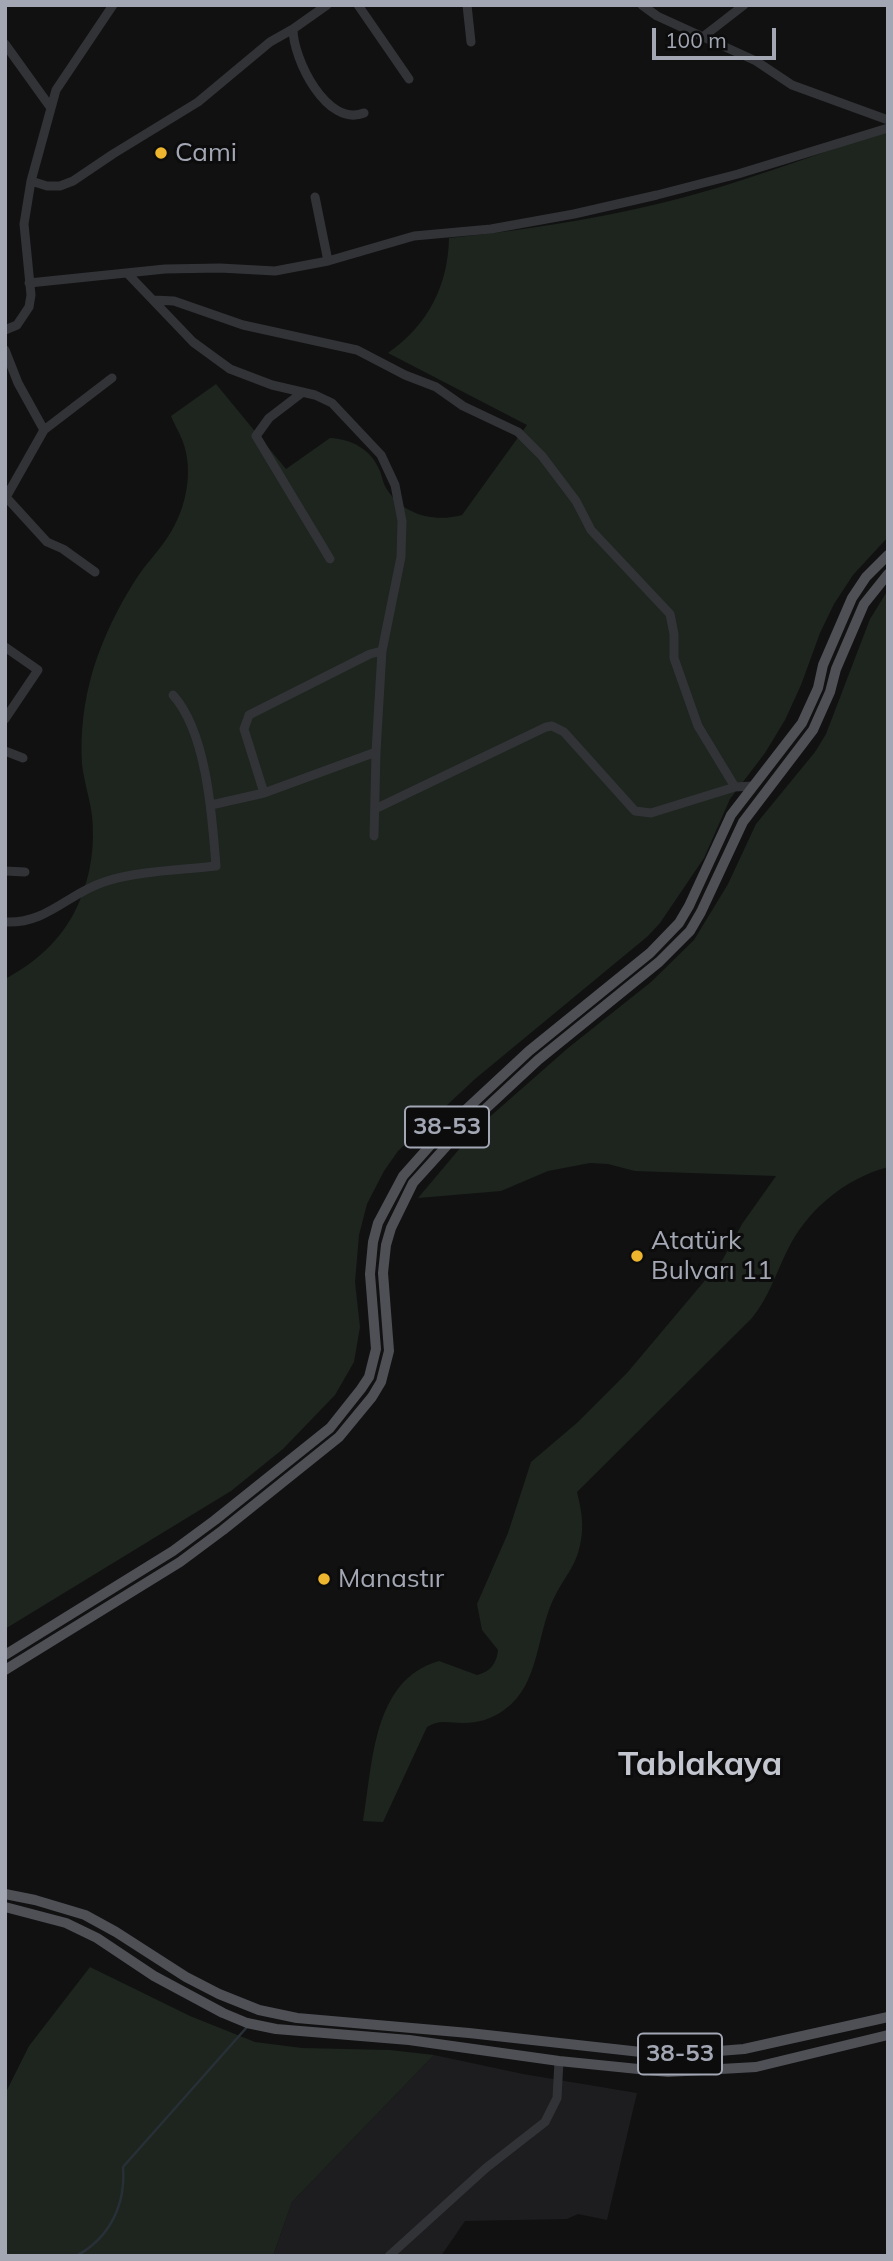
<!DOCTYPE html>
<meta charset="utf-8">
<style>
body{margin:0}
#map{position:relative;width:893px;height:2261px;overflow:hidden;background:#111112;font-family:Mulish,sans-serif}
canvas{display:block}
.frame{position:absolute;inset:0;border:7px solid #a2a7b3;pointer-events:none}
.scale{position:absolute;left:652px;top:28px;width:124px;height:32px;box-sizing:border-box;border:4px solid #a2a7b3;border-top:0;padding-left:9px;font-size:21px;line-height:24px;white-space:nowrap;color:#a2a7b3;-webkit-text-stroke:5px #0c0c0d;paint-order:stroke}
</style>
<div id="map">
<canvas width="893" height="2261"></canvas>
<div class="frame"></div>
<div class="scale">100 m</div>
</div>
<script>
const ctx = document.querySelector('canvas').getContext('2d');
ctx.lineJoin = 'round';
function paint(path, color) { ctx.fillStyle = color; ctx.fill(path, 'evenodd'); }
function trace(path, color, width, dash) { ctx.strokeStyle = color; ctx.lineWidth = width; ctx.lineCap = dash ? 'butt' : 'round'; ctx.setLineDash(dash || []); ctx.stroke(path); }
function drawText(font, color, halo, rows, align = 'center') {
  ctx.font = font + ' Mulish,sans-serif'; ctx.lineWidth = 6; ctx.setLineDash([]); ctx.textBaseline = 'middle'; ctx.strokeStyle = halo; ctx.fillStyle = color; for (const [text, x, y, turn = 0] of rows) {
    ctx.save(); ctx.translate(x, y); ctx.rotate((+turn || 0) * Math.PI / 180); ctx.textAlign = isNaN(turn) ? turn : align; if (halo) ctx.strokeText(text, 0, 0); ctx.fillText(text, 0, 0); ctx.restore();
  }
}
paint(new Path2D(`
 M434,2055L523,2074L637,2093L607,2220L578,2214L567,2219L465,2221L441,2256H273L292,2202Z`), '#1d1d1f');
paint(new Path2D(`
 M888,130V537L853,575L834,604L820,633L801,685L785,720L765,753L730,799L704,858L660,923L648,936L475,1079L398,1151L384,1171L367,1204L359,1235L355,1282L360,1327L354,1362L335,1395L283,1449L231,1491L5,1629V979C39,961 66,935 80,900C91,874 95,844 92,816C90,799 84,782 82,764C80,733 84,700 93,670C103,638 118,607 136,579C145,565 156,554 165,541C184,515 194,477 184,445C181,435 175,426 171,416L216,384L286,469L330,438C350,439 369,448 378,467C382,474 382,481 386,488C402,514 433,523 462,515L527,425L388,353C428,325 448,286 449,238C546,228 643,212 736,182C787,166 837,147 888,130Z
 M888,590V1167C844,1179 807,1210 787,1251C775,1275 769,1297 752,1318L577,1492C581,1508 584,1524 581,1540C577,1565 567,1573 556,1594C536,1630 541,1685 504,1710C492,1719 478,1723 463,1723C449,1723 440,1719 427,1727L383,1822L363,1821C373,1764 372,1680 439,1661L477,1675C490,1672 497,1663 498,1650L482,1630L477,1604L508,1533L531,1462L578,1422L627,1373L723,1259L742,1224L776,1176L635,1171L608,1164L590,1163L548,1171L501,1191L418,1198L477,1128L568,1048L651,982L694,940L728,884L756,824L815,752L826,734L870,619Z
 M90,1967L190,2016L255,2042L302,2048L390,2050L434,2055L292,2202L273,2256H5V2094L29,2046Z`), '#1d251e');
trace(new Path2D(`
 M76,2256C110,2238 126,2204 123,2167L247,2027`), '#282f36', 2.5);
trace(new Path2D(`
 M327,5L293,29C293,59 327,128 364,113
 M358,5L409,79
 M467,5L471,42
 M642,5L657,16L756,61L792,85L888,120
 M704,36L744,5
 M5,44L51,108
 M31,181L47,186H60L73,181L113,154L198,102L270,42L293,29
 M315,197L328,261
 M127,273L193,342L230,369L272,385L315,395L332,403L381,455L395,485L402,521L401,557L382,651L376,752L374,836
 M29,283L165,269L220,268L275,271L328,261L414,236L491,229L574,214L657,195L738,174L888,128
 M153,300L174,301L243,325L357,350L405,375L436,387L463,406L518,432L542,456L576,501L591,530L670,614L674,634V658L698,726L735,787
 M5,330L17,325L29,307L31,295L24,224L31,181L56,90L113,5
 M5,350L18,383L44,430
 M303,392L269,418L256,436L330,559
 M5,496L47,542L63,549L95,572
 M5,499L44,430L112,378
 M5,647L38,670L5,719
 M5,751L23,758
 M264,793L244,729L249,715L370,654L382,651
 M211,805L264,793L376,752
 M375,809L546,727L552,726L564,732L635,811L651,813L735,787L753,786
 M5,871L25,872
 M5,922C47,924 67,894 104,882C136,871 182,870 216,866C212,816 207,733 173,695
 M389,2256L486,2168L545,2122L557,2098L559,2061`), '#323337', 9);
trace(new Path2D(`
 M5,1655L173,1551L215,1520L330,1428L361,1389L369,1377L376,1349L370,1274L373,1242L378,1223L403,1176L443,1131L529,1051L650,953L679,923L689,906L731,815L802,723L818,688L823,665L852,598L866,577L888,555
 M5,1670L180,1562L223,1530L339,1437L372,1397L381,1382L389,1351L383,1273L386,1245L391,1228L413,1183L452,1140L538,1060L659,962L690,931L701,912L743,822L813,730L830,692L836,669L864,604L888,574
 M5,1894L35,1900L85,1915L116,1932L186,1977L219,1994L259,2010L297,2018L469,2033L668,2055L744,2049L888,2017
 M5,1907L66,1923L97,1938L154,1976L223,2013L247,2023L276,2029L409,2040L559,2061L668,2072L756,2067L888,2035`), '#4e5056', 10);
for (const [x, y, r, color] of [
 [161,153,7,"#eeb62e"],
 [637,1256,7,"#eeb62e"],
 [324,1579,7,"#eeb62e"]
]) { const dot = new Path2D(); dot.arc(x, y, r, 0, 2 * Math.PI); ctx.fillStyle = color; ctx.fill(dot); trace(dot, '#0c0c0d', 2.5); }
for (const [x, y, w] of [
 [447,1127,84],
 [680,2054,84]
]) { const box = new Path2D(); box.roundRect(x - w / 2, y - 20.5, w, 41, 5); ctx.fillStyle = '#0c0c0d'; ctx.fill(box); trace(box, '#a2a7b3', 2); }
drawText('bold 24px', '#a2a7b3', null, [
 ["38-53",447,1127],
 ["38-53",680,2054]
]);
drawText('26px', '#a2a7b3', '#0c0c0d', [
 ["Cami",175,153],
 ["Atatürk",651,1241],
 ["Bulvarı 11",651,1271],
 ["Manastır",338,1579]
], 'left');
drawText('bold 33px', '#c3c6cf', '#0c0c0d', [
 ["Tablakaya",700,1765]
]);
</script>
